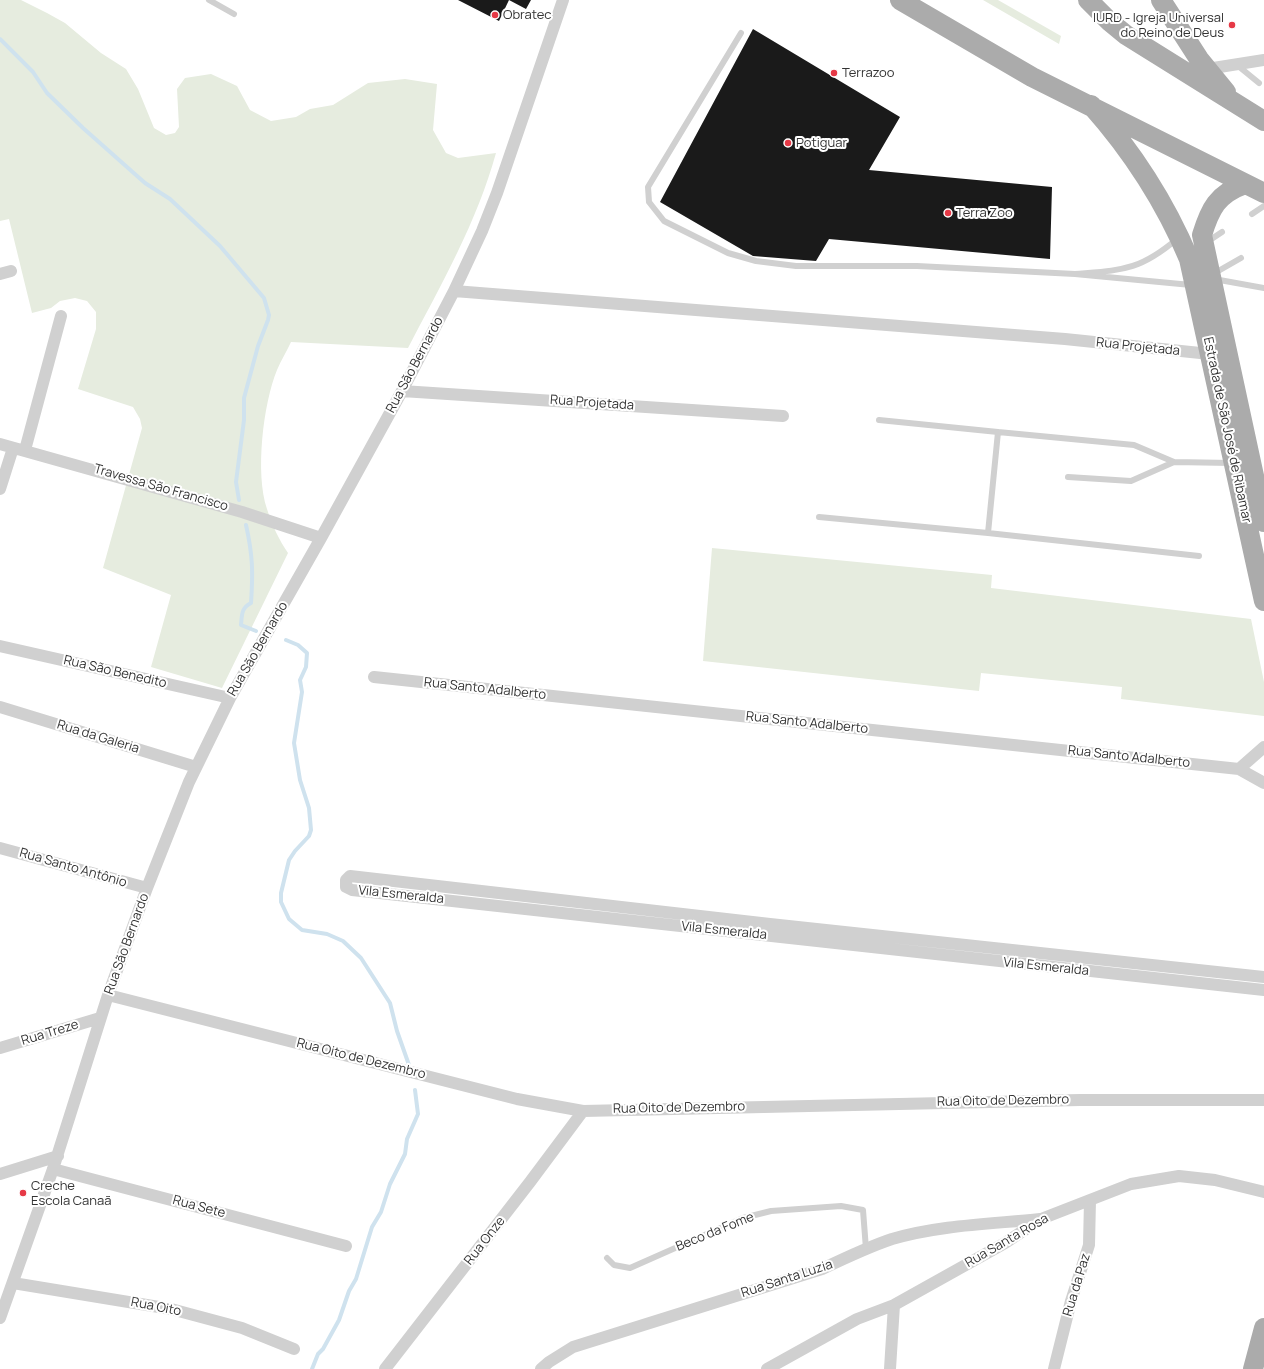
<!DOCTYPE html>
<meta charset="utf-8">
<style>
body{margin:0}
canvas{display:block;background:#fff}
</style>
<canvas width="1264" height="1369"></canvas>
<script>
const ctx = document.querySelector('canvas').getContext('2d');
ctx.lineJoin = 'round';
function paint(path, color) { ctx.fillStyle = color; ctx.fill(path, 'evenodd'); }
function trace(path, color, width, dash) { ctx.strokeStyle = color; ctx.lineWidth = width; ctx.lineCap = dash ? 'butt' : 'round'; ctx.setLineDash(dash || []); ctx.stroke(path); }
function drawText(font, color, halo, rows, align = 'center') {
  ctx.font = font + ' Manrope,sans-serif'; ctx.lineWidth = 4; ctx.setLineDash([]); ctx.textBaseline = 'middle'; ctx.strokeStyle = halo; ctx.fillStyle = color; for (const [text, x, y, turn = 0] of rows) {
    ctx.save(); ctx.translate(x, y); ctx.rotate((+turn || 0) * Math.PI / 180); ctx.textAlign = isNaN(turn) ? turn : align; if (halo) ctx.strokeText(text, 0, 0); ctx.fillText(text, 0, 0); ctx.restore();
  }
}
paint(new Path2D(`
 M0,0H21L47,13L65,23L101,53L126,69L138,89L154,128L166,135L175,133L179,127L177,89L185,78L211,74L237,86L250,110L271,121L296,117L310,109L333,105L368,83L405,79L437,84L433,130L446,153L458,158L496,153C477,222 441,285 408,348L291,342C287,351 281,360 277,370C263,404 255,474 267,509C272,525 279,540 288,553L222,688L151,667L171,595L103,568L142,428L140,419L133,407L78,389L96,329V312L87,301L75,298L60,301L51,308L32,313L9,219L0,221Z
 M983,0H998L1061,36L1059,44Z
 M712,548L992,575L991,588L1251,619L1264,682V716L1121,699L1122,687L981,673L979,691L703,661Z`), '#e6ecdf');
trace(new Path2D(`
 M0,39L33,72L47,93L83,128L145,183L170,199L220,246L264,298L269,315L268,320L258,346L244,398V420L236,482L239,500
 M246,525C253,556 253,573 251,603C241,608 242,615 241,625L256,631
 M286,640L298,645L307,653L306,667L300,680L302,692L294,743L300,780L309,808L311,830L309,836L295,851L289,860L281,893V902L289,919L302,930L327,934L343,941L361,958L390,1003L397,1031L409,1065
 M312,1369L318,1354L323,1349L339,1320L349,1291L356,1279L372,1227L381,1212L390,1184L405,1154L407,1139L418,1114L415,1090`), '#cfe2ee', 4);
paint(new Path2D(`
 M458,0H531L526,9L509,0L499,21Z
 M753,29L900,117L869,170L1052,187L1050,259L829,239L816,261L753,256L660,202Z`), '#1a1a1a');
trace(new Path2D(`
 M209,0L234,14
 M741,33L648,187L649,202L664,221L728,253L756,261L796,266H917L1075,274
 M1237,65L1259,83
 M1252,214L1264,206
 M1177,239C1139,271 1122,270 1075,274L1191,285
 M1207,242L1222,232
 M1213,274L1241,258
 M1214,279L1264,288
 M879,420L998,432
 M1068,477L1131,481L1174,462
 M819,517L988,533L998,432L1134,445L1174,462L1231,463
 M988,533L1199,556
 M607,1258L614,1265L630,1268L743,1218L771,1211L841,1206L863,1210L866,1249`), '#d0d0d0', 6);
trace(new Path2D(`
 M1207,69L1264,60
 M0,274L11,271
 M454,291L1065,339L1210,354
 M402,391L783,416
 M0,444L242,512L321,538
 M25,450L61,316
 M0,489L13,448
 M0,646L230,698
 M374,677L1239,769L1264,783
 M0,707L196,767
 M1239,769L1264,747
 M0,848L147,888
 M1264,977L770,924L350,876L346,880V887L352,890L1264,990
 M108,995L517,1099L583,1111L1080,1100H1264
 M0,1048L100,1018
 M53,1169L346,1246
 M0,1174L58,1156
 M13,1283L171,1309L242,1328L294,1349
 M0,1318L53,1169L108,995L147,888L189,782L230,698L321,538L402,391L454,291L482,231L497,193L563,0
 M385,1369L530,1182L583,1111
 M541,1369L549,1362L573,1347L822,1269C845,1258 868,1247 892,1239C940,1225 991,1224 1040,1219
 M767,1369L857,1319L894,1305L1005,1243L1041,1219L1131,1184L1179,1176L1215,1180L1264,1192
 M890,1369L894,1305
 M1054,1369L1071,1301L1089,1245L1090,1200`), '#d0d0d0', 12);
trace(new Path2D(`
 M900,0L1032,77L1264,193
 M1088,0L1109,21L1126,35L1264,121
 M1161,0L1199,59L1226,92
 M1091,105C1132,151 1165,202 1189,259L1264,601
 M1245,184C1217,194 1210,209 1202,235L1264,522
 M1253,1369L1264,1328`), '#ababab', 20);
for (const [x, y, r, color] of [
 [495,15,4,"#e63946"],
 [1232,25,4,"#e63946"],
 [834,73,4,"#e63946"],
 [788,143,4,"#e63946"],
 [948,213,4,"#e63946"],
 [23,1193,4,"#e63946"]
]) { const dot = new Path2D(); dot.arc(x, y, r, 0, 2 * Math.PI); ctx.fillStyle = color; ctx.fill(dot); trace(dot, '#fff', 1.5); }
drawText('13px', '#333', '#fff', [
 ["Obratec",503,15],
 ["IURD - Igreja Universal",1224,18,"right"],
 ["do Reino de Deus",1224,33,"right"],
 ["Terrazoo",842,73],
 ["Potiguar",796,143],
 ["Terra Zoo",956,213],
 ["Creche",31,1186],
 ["Escola Canaã",31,1201]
], 'left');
drawText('13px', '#333', '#fff', [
 ["Rua Projetada",1138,347,6],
 ["Rua São Bernardo",415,365,-62],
 ["Rua Projetada",592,403,4],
 ["Estrada de São José de Ribamar",1227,430,78],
 ["Travessa São Francisco",161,488,16],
 ["Rua São Bernardo",258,649,-60],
 ["Rua São Benedito",115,672,13],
 ["Rua Santo Adalberto",485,689,6],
 ["Rua Santo Adalberto",807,723,6],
 ["Rua da Galeria",98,737,17],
 ["Rua Santo Adalberto",1129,757,6],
 ["Rua Santo Antônio",73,868,16],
 ["Vila Esmeralda",401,895,6],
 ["Vila Esmeralda",724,931,6],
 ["Rua São Bernardo",127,944,-70],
 ["Vila Esmeralda",1046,967,6],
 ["Rua Treze",50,1033,-17],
 ["Rua Oito de Dezembro",361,1059,14],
 ["Rua Oito de Dezembro",1003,1101,-1],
 ["Rua Oito de Dezembro",679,1108,-1],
 ["Rua Sete",199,1207,15],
 ["Beco da Fome",715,1232,-22],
 ["Rua Onze",485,1241,-52],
 ["Rua Santa Rosa",1007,1241,-30],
 ["Rua Santa Luzia",787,1279,-18],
 ["Rua da Paz",1077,1285,-73],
 ["Rua Oito",156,1307,11]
]);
</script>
